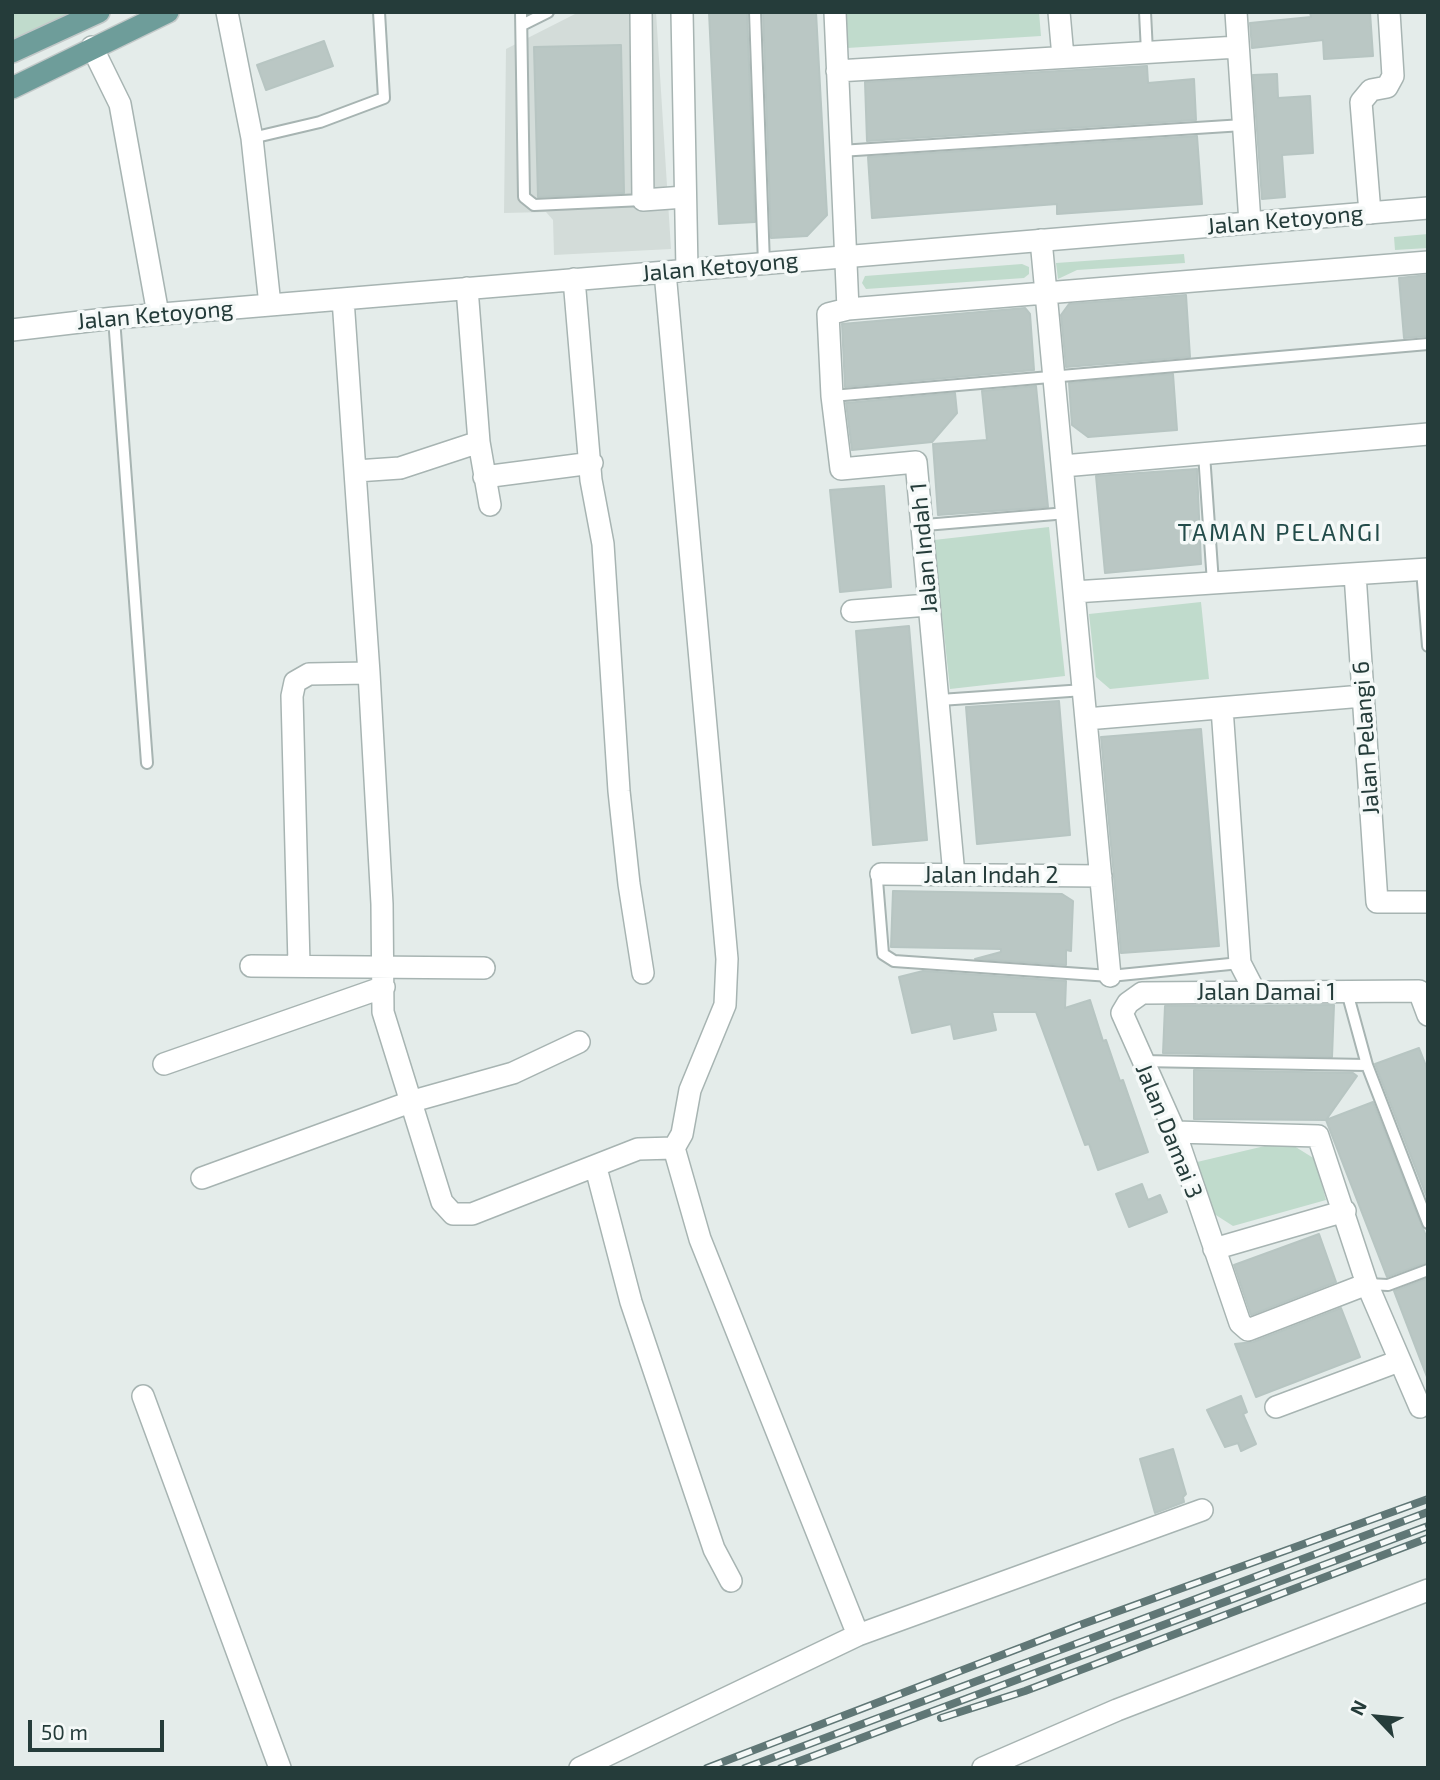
<!DOCTYPE html>
<style>
body{margin:0}
#map{position:relative;width:1440px;height:1780px;overflow:hidden;background:#e4ecea;font-family:"Exo 2",sans-serif}
canvas{display:block}
.frame{position:absolute;inset:0;border:14px solid #253c3a;pointer-events:none}
.north{position:absolute;left:1342px;top:1682px;width:70px;height:70px;-webkit-text-stroke:5px #f5f9f8;paint-order:stroke;rotate:296deg;font-size:19px;font-weight:700;line-height:28px;text-align:center;color:#253c3a}
.north::after{content:'';display:block;margin:auto;width:24px;height:32px;background:#253c3a;clip-path:polygon(50% 0,100% 100%,50% 72%,0 100%)}
.scale{position:absolute;left:28px;top:1720px;width:136px;height:32px;box-sizing:border-box;border:4px solid #253c3a;border-top:0;padding-left:9px;font-size:21px;line-height:24px;white-space:nowrap;color:#253c3a;-webkit-text-stroke:5px #f5f9f8;paint-order:stroke}
</style>
<div id="map">
<canvas width="1440" height="1780"></canvas>
<div class="frame"></div>
<div class="north">N</div>
<div class="scale">50 m</div>
</div>
<script>
const ctx = document.querySelector('canvas').getContext('2d');
ctx.lineJoin = 'round';
function paint(path, color) { ctx.fillStyle = color; ctx.fill(path, 'evenodd'); }
function trace(path, color, width, dash) { ctx.strokeStyle = color; ctx.lineWidth = width; ctx.lineCap = dash ? 'butt' : 'round'; ctx.setLineDash(dash || []); ctx.stroke(path); }
function drawText(font, color, halo, rows, align = 'center') {
  ctx.font = font + ' "Exo 2",sans-serif'; ctx.lineWidth = 7; ctx.setLineDash([]); ctx.textBaseline = 'middle'; ctx.strokeStyle = halo; ctx.fillStyle = color; for (const [text, x, y, turn = 0] of rows) {
    ctx.save(); ctx.translate(x, y); ctx.rotate((+turn || 0) * Math.PI / 180); ctx.textAlign = isNaN(turn) ? turn : align; if (halo) ctx.strokeText(text, 0, 0); ctx.fillText(text, 0, 0); ctx.restore();
  }
}
paint(new Path2D(`
 M579,12H656L671,249L554,255L553,220L546,212L504,213L506,49Z`), '#d3dcd9');
paint(new Path2D(`
 M12,12H92L12,50Z
 M845,12H1039L1041,36L847,48Z
 M1428,234V248L1395,250L1394,237Z
 M1184,254L1185,263L1077,270L1058,279L1056,263Z
 M1022,264L1029,267V274L1024,278L866,289L862,283L865,276Z
 M1049,527L1065,676L950,689L934,540Z
 M1201,602L1209,679L1110,689L1096,677L1089,614Z
 M1286,1141L1315,1159L1326,1200L1233,1226L1208,1210L1197,1162Z`), '#c0dbcc');
const building = new Path2D(`
 M709,12H747L755,222L719,224Z
 M763,12H816L827,215L807,236L771,238Z
 M1310,12H1370L1373,56L1324,59L1323,40L1252,48L1250,23L1311,17Z
 M324,41L333,66L266,90L257,65Z
 M621,45L624,193L538,197L534,47Z
 M1147,66L1148,83L1194,79L1196,120L867,141L865,82Z
 M1277,74L1278,98L1310,96L1313,153L1282,155L1285,197L1262,199L1253,75Z
 M1197,136L1202,204L1057,214V204L872,218L868,157Z
 M1428,275V336L1404,338L1399,278Z
 M1186,295L1190,357L1066,367L1061,315L1069,304Z
 M1025,308L1030,314L1034,370L845,387L842,324Z
 M1173,374L1177,430L1088,437L1072,425L1069,383Z
 M1036,386L1048,507L938,515L933,444L987,440L982,391Z
 M955,393L957,413L932,442L852,450L846,403Z
 M1197,469L1201,564L1105,573L1096,476Z
 M884,486L891,587L840,592L830,490Z
 M909,626L927,840L873,845L856,631Z
 M1059,701L1070,835L977,844L966,707Z
 M1201,729L1219,946L1121,953L1101,737Z
 M893,891L1062,894L1073,901L1071,951L1066,950V965L975,959L1001,952V949L891,947Z
 M923,971L1066,981L1065,1008L1090,1000L1103,1041L1106,1040L1120,1081L1123,1080L1148,1152L1098,1170L1089,1144L1085,1145L1036,1012H992L996,1030L954,1039L951,1024L912,1033L899,977Z
 M1334,1005L1332,1057L1163,1053L1165,1006Z
 M1419,1048L1428,1071V1200L1375,1064Z
 M1194,1070L1353,1073L1357,1076L1326,1120L1194,1119Z
 M1373,1102L1428,1241V1262L1387,1277L1326,1120Z
 M1142,1184L1148,1200L1160,1195L1167,1212L1129,1227L1116,1194Z
 M1319,1234L1336,1282L1251,1315L1234,1265Z
 M1428,1278V1377H1427L1394,1291Z
 M1341,1308L1360,1357L1256,1397L1235,1344L1253,1342Z
 M1241,1396L1247,1412L1243,1414L1256,1444L1241,1451L1238,1443L1225,1447L1207,1410Z
 M1173,1449L1186,1494L1183,1497L1184,1502L1155,1513L1140,1459Z`);
paint(building, '#bac7c4');
trace(building, '#b7c5c2', 2);
const service = new Path2D(`
 M521,12L524,197L534,205L643,200
 M755,12L764,264
 M1145,12L1147,52
 M522,25L548,12
 M252,138L320,122L384,98L379,12
 M840,151L1243,125
 M114,318L147,763
 M832,396L1428,344
 M1204,454L1213,583
 M925,525L1067,513
 M1422,569L1428,646
 M940,700L1084,690
 M881,874L877,880L883,954L894,961L1110,976L1240,963
 M1347,992L1367,1065L1428,1223
 M1141,1061L1367,1065
 M1367,1284L1388,1285L1428,1270`);
const minor = new Path2D(`
 M227,12L252,138L270,305
 M641,12L643,200L685,197
 M835,12L848,309
 M1059,12L1063,57
 M1236,12L1250,223
 M92,47L120,104L158,314
 M837,71L1238,47
 M1370,213L1361,102L1371,90L1387,87L1393,76L1389,12
 M1041,240L1110,976
 M665,272L727,959L725,1005L690,1090L682,1134L674,1148L700,1239L858,1635
 M574,279L591,480L603,544L619,791L629,884L643,973
 M467,288L479,442L490,505
 M343,299L369,673L382,904L383,1012L442,1202L453,1214H472L638,1149L674,1148
 M12,330L114,318L678,271
 M1063,466L1428,434
 M356,471L400,468L479,442
 M484,477L592,463
 M1355,574L1377,902H1428
 M1074,592L1428,569
 M852,611L928,605
 M1222,708L1240,963L1255,992
 M1086,719L1363,696
 M881,874L1101,876
 M954,875L916,462L841,469L832,396L828,314L848,309L1428,262
 M299,964L292,696L295,682L309,674L369,673
 M251,966L484,968
 M164,1064L384,987
 M1175,1132L1318,1136L1367,1284L1420,1407
 M596,1168L631,1302L714,1549L731,1581
 M202,1178L413,1101L513,1073L579,1042
 M1214,1249L1345,1211
 M1367,1284L1248,1330L1240,1323L1175,1132L1122,1013L1128,1003L1142,993L1419,991L1428,1015
 M143,1396L280,1768
 M1276,1407L1399,1361
 M580,1768L858,1635L1202,1510
 M983,1768L1117,1710L1428,1590`);
const tertiary = new Path2D(`
 M682,12L687,270L1428,208`);
const primary = new Path2D(`
 M12,52L99,12
 M12,88L168,12`);
trace(service, '#a7b4b2', 14);
trace(minor, '#a7b4b2', 24);
trace(tertiary, '#a7b4b2', 24);
trace(primary, '#c2c8c8', 24);
trace(service, '#fff', 10);
trace(minor, '#fff', 21);
trace(tertiary, '#fff', 21);
trace(primary, '#6e9d9a', 21);
const rail = new Path2D(`
 M941,1718L1025,1691L1428,1538
 M707,1768L1080,1625L1428,1499
 M745,1768L1428,1512
 M781,1768L1428,1526`);
trace(rail, '#607776', 8);
trace(rail, '#f5f9f8', 5, [16]);
drawText('23px', '#253c3a', '#f5f9f8', [
 ["Jalan Ketoyong",1285,220,-5],
 ["Jalan Ketoyong",720,267,-5],
 ["Jalan Ketoyong",155,315,-5],
 ["Jalan Indah 1",924,548,-95],
 ["Jalan Pelangi 6",1366,738,-94],
 ["Jalan Indah 2",991,875],
 ["Jalan Damai 1",1266,992],
 ["Jalan Damai 3",1169,1131,68]
]);
ctx.letterSpacing = '2px';
drawText('24px', '#234c4a', '#f5f9f8', [
 ["TAMAN PELANGI",1280,533]
]);
ctx.letterSpacing = '0px';
</script>
